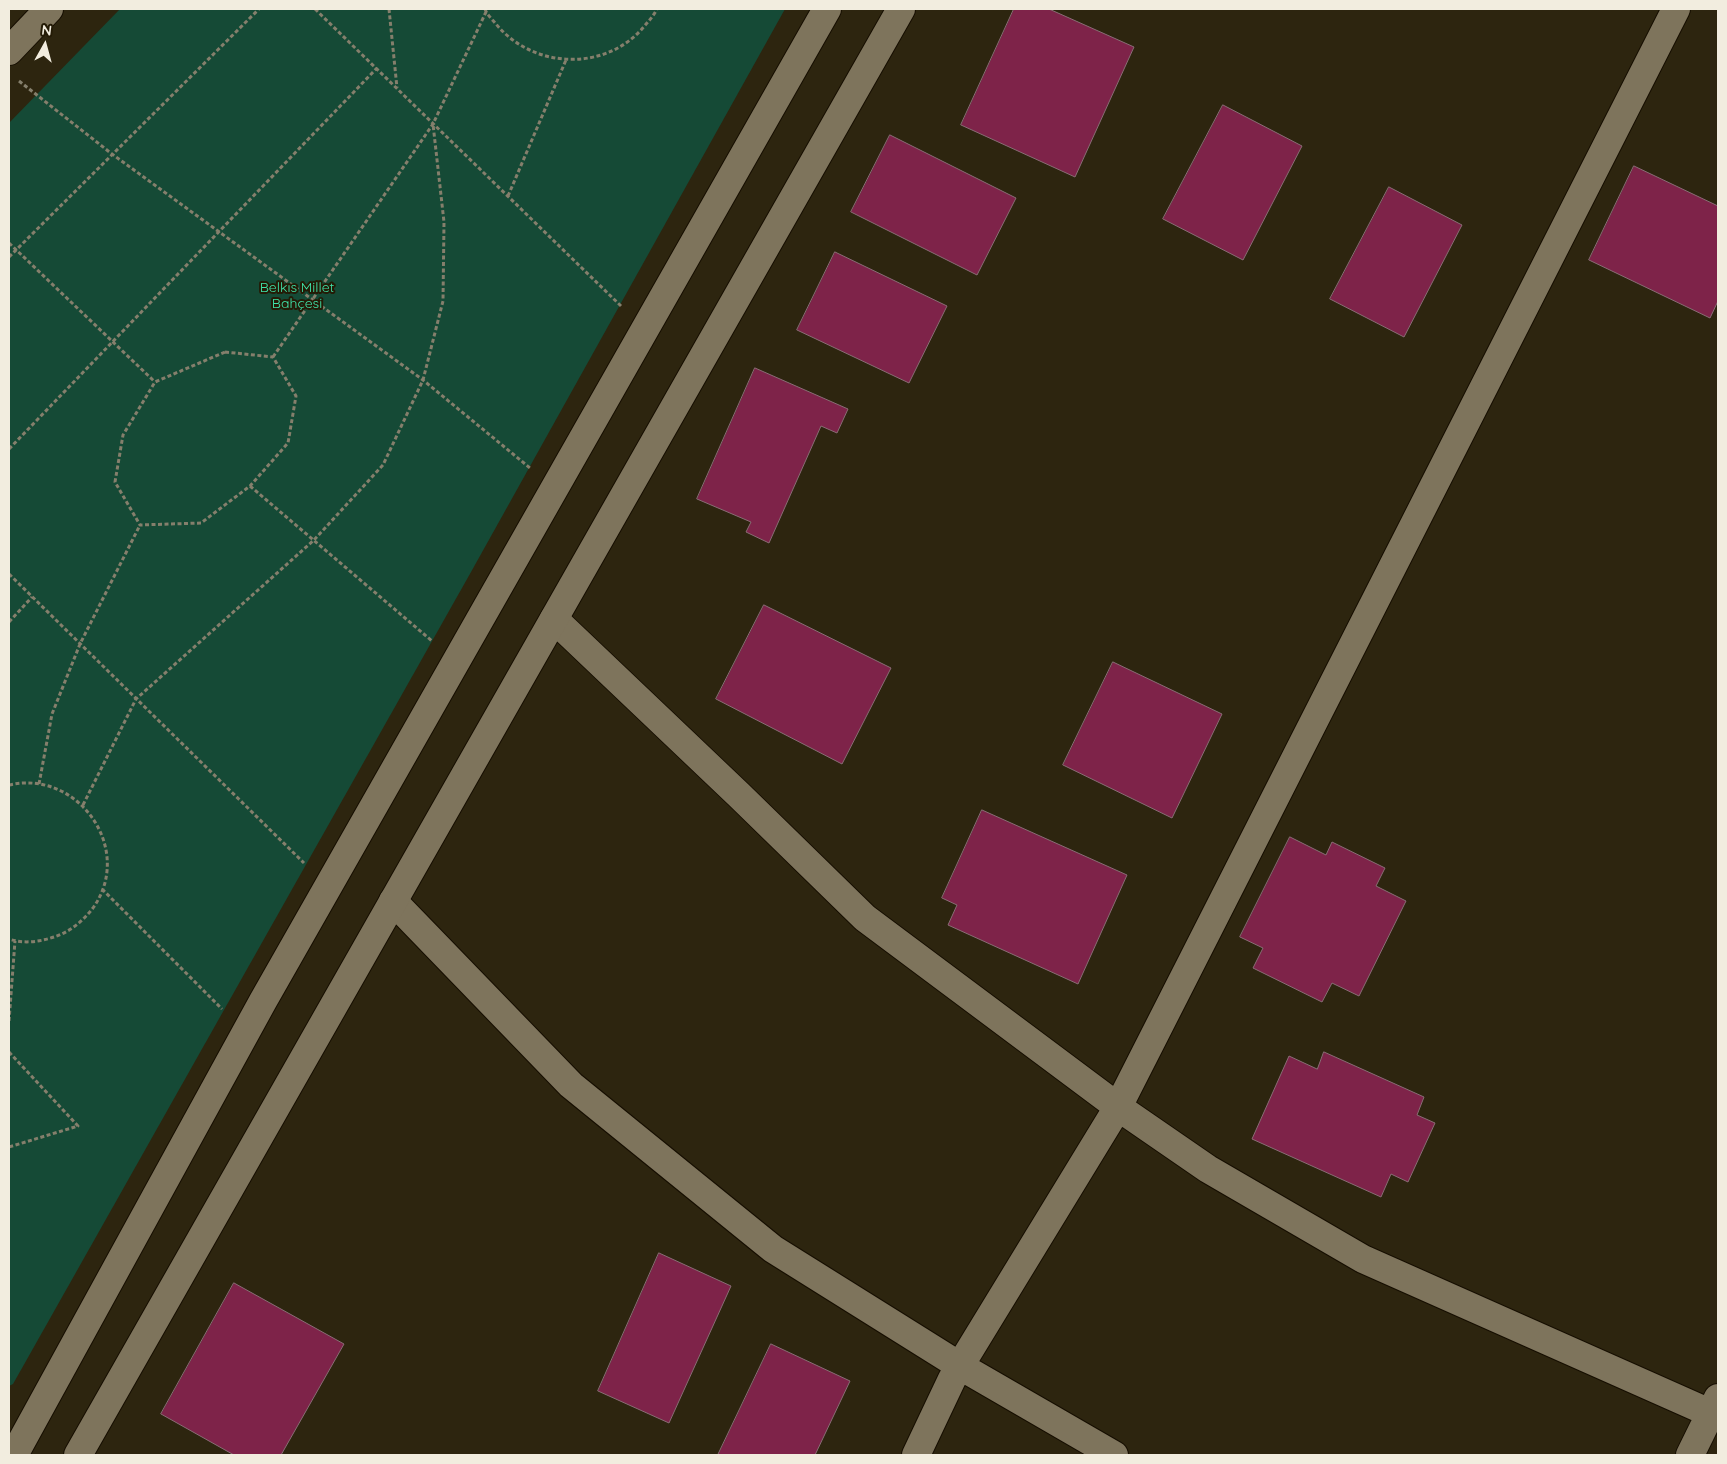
<!DOCTYPE html>
<meta charset="utf-8">
<style>
body{margin:0}
#map{position:relative;width:1727px;height:1464px;overflow:hidden;background:#2d250f;font-family:Quicksand,sans-serif}
canvas{display:block}
.frame{position:absolute;inset:0;border:10px solid #f2eddf;pointer-events:none}
.north{position:absolute;left:20px;top:20px;width:50px;height:50px;-webkit-text-stroke:4px #241b06;paint-order:stroke;rotate:7deg;font-size:14px;font-weight:700;line-height:20px;text-align:center;color:#f2eddf}
.north::after{content:'';display:block;margin:auto;width:18px;height:22px;background:#f2eddf;clip-path:polygon(50% 0,100% 100%,50% 72%,0 100%)}
</style>
<div id="map">
<canvas width="1727" height="1464"></canvas>
<div class="frame"></div>
<div class="north">N</div>
</div>
<script>
const ctx = document.querySelector('canvas').getContext('2d');
ctx.lineJoin = 'round';
function paint(path, color) { ctx.fillStyle = color; ctx.fill(path, 'evenodd'); }
function trace(path, color, width, dash) { ctx.strokeStyle = color; ctx.lineWidth = width; ctx.lineCap = dash ? 'butt' : 'round'; ctx.setLineDash(dash || []); ctx.stroke(path); }
function drawText(font, color, halo, rows, align = 'center') {
  ctx.font = font + ' Quicksand,sans-serif'; ctx.lineWidth = 4; ctx.setLineDash([]); ctx.textBaseline = 'middle'; ctx.strokeStyle = halo; ctx.fillStyle = color; for (const [text, x, y, turn = 0] of rows) {
    ctx.save(); ctx.translate(x, y); ctx.rotate((+turn || 0) * Math.PI / 180); ctx.textAlign = isNaN(turn) ? turn : align; if (halo) ctx.strokeText(text, 0, 0); ctx.fillText(text, 0, 0); ctx.restore();
  }
}
paint(new Path2D(`
 M120,9H785L471,572L13,1384L9,1386V123Z`), '#154a36');
const building = new Path2D(`
 M1014,9H1049L1134,47L1075,177L961,125Z
 M1223,105L1302,146L1243,260L1163,219Z
 M890,135L1016,198L977,275L851,212Z
 M1634,166L1718,206V301L1710,318L1589,260Z
 M1389,187L1462,225L1404,337L1330,299Z
 M835,252L947,306L909,383L797,330Z
 M755,368L848,409L837,433L821,426L769,543L746,532L751,522L697,499Z
 M764,605L891,668L842,764L716,699Z
 M1113,662L1222,714L1172,818L1063,765Z
 M982,810L1127,875L1078,984L948,925L957,905L942,898Z
 M1290,837L1326,855L1332,842L1385,868L1376,886L1406,901L1359,996L1332,983L1322,1002L1253,968L1263,948L1240,937Z
 M1324,1052L1424,1097L1417,1115L1435,1123L1408,1182L1391,1174L1381,1197L1252,1139L1289,1056L1317,1069Z
 M659,1253L731,1286L669,1423L598,1391Z
 M234,1283L344,1344L281,1455H234L161,1414Z
 M771,1344L850,1381L815,1455H718Z`);
paint(building, '#7e2349');
trace(building, '#896d75', 1);
const minor = new Path2D(`
 M9,51L49,9
 M554,619L739,795L865,918L1118,1107L1208,1169L1363,1259L1710,1413L1718,1415
 M393,901L571,1085L773,1249L960,1366L1114,1455
 M916,1455L952,1379L1118,1107L1676,9
 M1690,1455L1718,1398`);
const tertiary = new Path2D(`
 M14,1455L263,1001L827,9
 M78,1455L901,9`);
trace(minor, '#160e00', 30);
trace(tertiary, '#160e00', 30);
trace(new Path2D(`
 M315,9L621,306
 M389,9L397,88
 M485,9C487,15 492,19 496,24C532,68 602,72 641,30C647,23 653,17 657,9
 M19,81L112,154L423,380L530,468
 M508,196L566,60
 M9,243L155,382
 M9,257L259,9
 M225,352L273,357L296,396L288,443L250,486L201,523L140,525L115,482L123,435L155,382Z
 M273,357L433,124L486,12
 M9,449L377,68
 M250,486L432,641
 M9,574L304,863
 M9,622L32,597
 M39,784L52,714L80,644L140,525
 M9,785C78,769 135,849 93,908C83,921 70,932 54,937C39,942 23,944 9,939
 M83,805L136,699L314,540L383,465L423,380L443,301L444,222L433,124
 M102,889L222,1009
 M9,1021L15,941
 M9,1052L78,1126L9,1147`), '#857f6c', 3, [4, 2.5]);
trace(minor, '#7e745c', 28);
trace(tertiary, '#7e745c', 28);
drawText('14px', '#3fe6ac', '#241b06', [
 ["Belkıs Millet",297,288],
 ["Bahçesi",297,304]
]);
</script>
